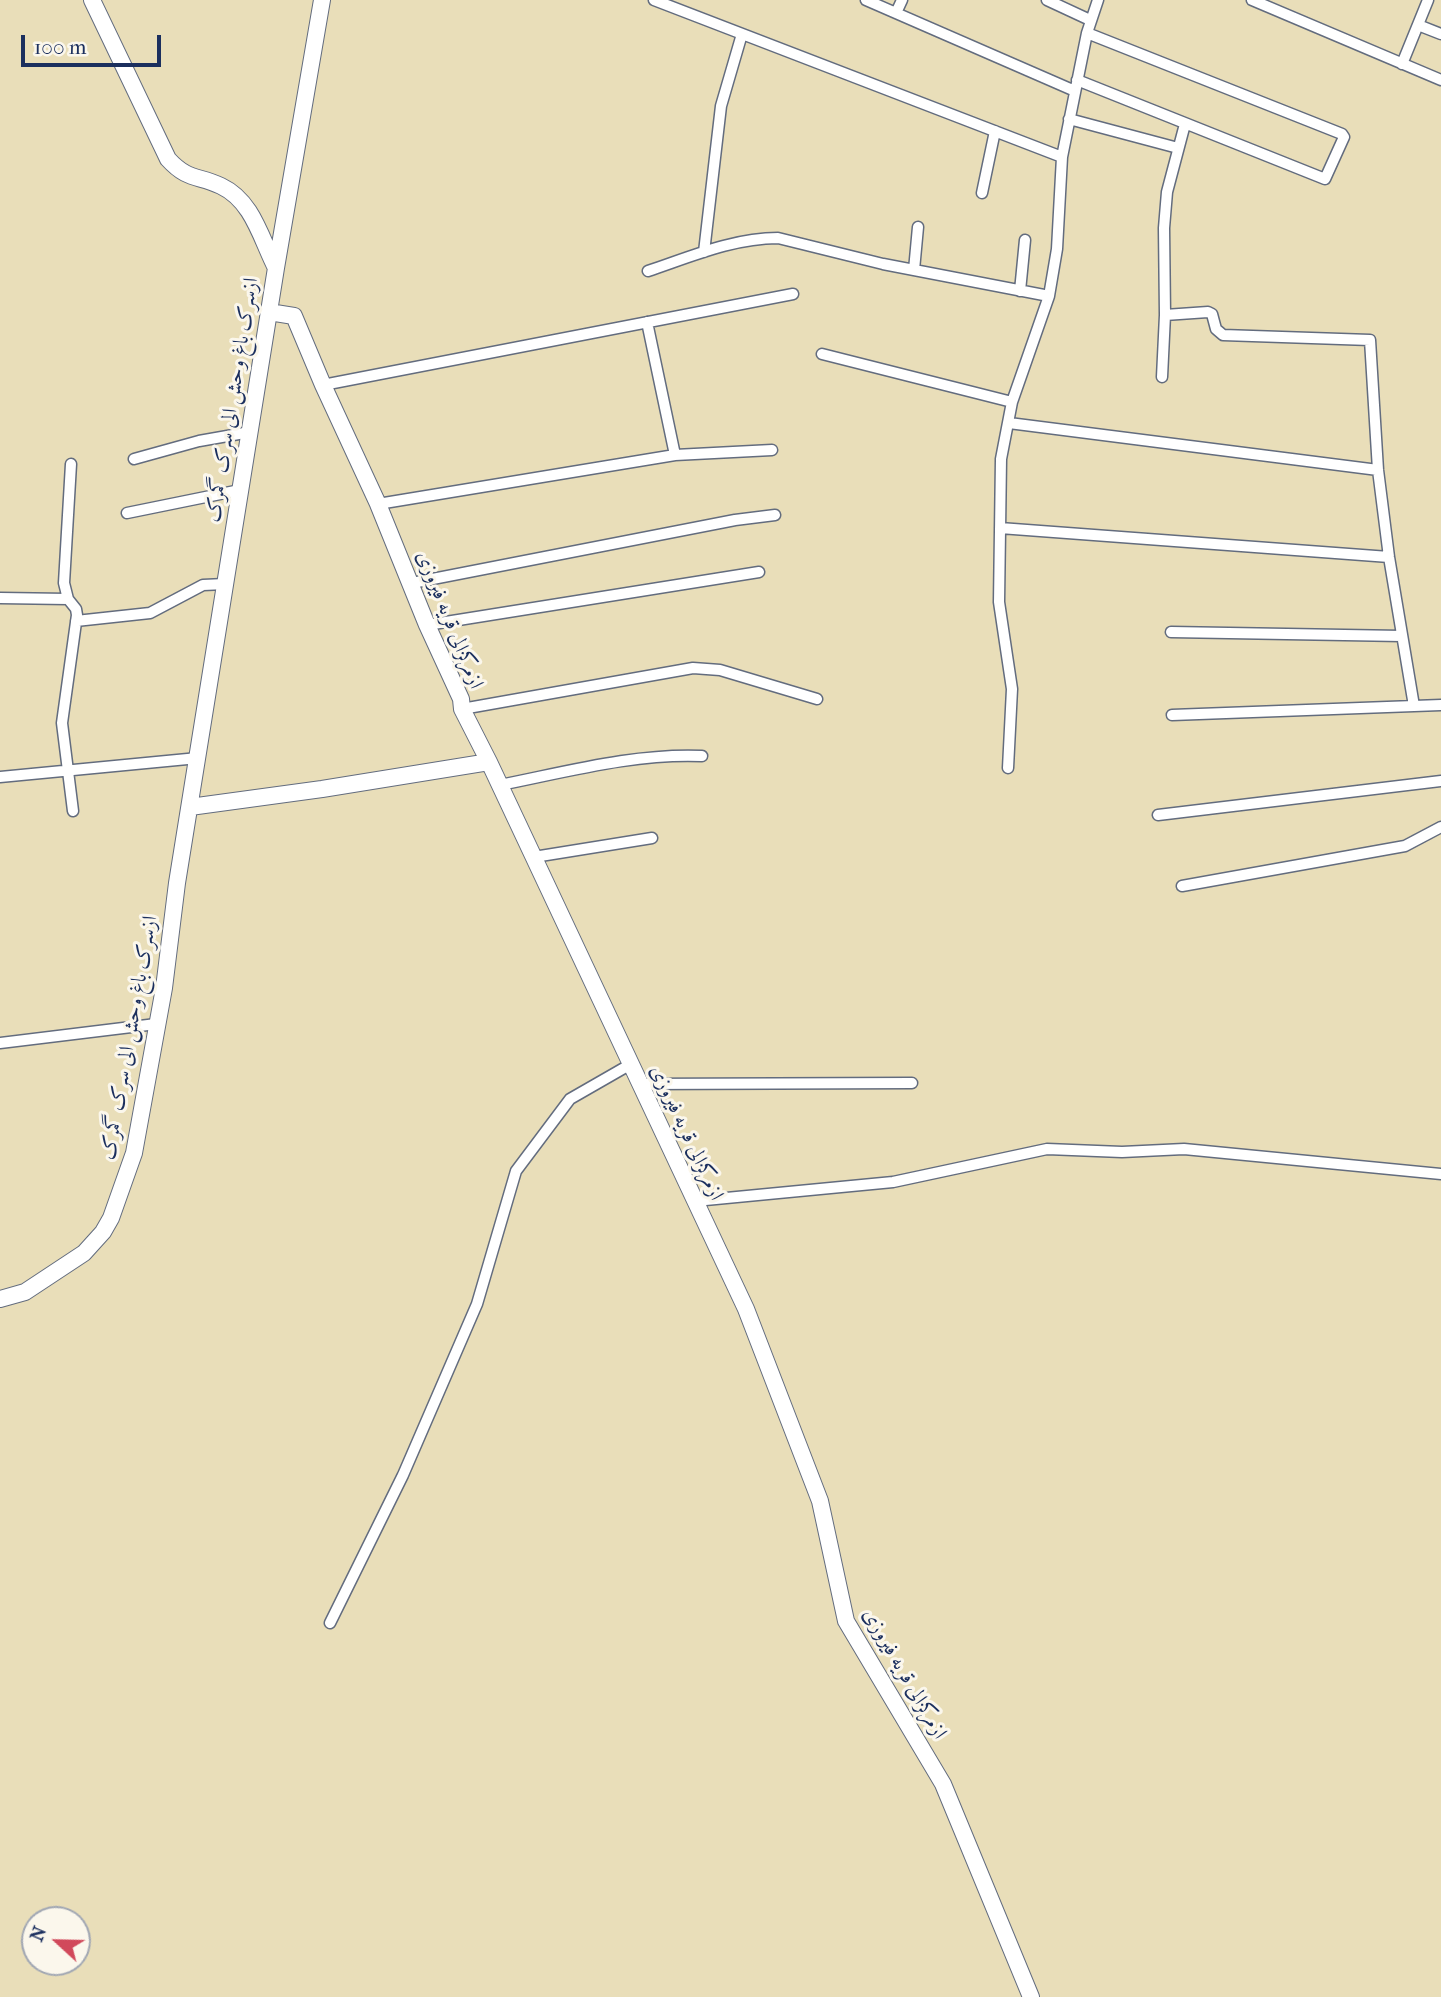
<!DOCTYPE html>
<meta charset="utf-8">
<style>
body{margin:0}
#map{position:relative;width:1441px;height:1997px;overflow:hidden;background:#e9deb9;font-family:"IM FELL French Canon",serif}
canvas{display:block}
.north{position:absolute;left:21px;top:1906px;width:70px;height:70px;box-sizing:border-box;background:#fbf7ec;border:2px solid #a1a7b3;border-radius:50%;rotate:292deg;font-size:19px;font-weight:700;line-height:28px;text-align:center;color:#1b2f5e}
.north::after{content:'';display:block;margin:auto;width:24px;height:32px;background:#d1495b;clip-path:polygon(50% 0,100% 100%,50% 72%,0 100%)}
.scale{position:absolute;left:21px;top:35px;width:140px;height:32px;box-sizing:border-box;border:4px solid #1b2f5e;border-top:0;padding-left:9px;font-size:21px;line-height:24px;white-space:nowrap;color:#1b2f5e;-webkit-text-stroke:5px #fbf7ec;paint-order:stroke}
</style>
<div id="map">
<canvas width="1441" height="1997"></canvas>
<div class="north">N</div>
<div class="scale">100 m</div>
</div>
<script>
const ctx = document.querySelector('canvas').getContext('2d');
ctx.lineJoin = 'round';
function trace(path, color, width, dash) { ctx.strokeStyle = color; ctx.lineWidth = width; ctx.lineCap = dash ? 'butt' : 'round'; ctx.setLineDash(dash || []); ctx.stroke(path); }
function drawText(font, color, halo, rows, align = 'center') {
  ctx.font = font + ' "IM FELL French Canon",Amiri,serif'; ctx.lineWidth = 6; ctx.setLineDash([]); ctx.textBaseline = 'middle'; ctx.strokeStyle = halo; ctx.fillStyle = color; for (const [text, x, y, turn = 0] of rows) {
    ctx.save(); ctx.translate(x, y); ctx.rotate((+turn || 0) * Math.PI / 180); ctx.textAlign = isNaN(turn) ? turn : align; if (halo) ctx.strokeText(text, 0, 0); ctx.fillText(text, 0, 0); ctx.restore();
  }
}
const street = new Path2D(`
 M654,0L1062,157
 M866,0L1075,91
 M1047,0L1090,20
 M1252,0L1441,80
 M896,13L902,0
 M1418,25L1441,34
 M1402,64L1428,0
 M1077,80L1325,179L1344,137L1342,134L1087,33
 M1069,119L1178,148
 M982,193L995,131
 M704,252L721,106L742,34
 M914,270L918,227
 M648,271C690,257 733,238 778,238L883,264L1049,296
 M1020,291L1025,240
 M1165,315L1208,312L1212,314L1216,329L1223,335L1370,340L1378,470L1389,557L1414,706
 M647,322L675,455
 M822,354L1012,402
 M1162,377L1165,315L1164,228L1167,192L1185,124
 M323,385L793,294
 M1009,423L1378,470
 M134,459L199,441L250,432
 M71,464L64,583L68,599L76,609L77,615L62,723L73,811
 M378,504L675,455L772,450
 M127,513L240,490
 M1000,528L1389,557
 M412,583L735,520L775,515
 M0,598L68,599
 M76,621L150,613L203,585L225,584
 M427,625L759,572
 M1171,632L1402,636
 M462,709L693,668L720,670L817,699
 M1172,715L1441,705
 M1008,768L1012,689L999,602L1001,459L1012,402L1049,296L1057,249L1062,157L1087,33L1098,0
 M0,777L198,758
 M500,785C566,772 635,753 702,756
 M1158,815L1441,781
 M534,857L652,838
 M1182,886L1405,846L1441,827
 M0,1043L156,1024
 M640,1084L912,1083
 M695,1201L893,1182L1047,1149L1122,1152L1184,1149L1441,1174
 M330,1623L403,1475L477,1304L516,1171L570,1099L631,1064`);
const secondary = new Path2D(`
 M92,0L168,159C188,181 198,175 221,186C253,201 261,239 276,268
 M269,312L294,316L323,385L378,504L427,625L461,699L462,709L489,762L746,1309L820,1501L846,1621L943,1784L1031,1997
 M190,807L322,789L489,762
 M0,1299L25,1292L84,1253L103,1232L111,1218L134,1153L164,988L177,883L276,268L322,0`);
trace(street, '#636c7e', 13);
trace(secondary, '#636c7e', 18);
trace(street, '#fff', 10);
trace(secondary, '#fff', 16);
drawText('21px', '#1b2f5e', '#fbf7ec', [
 ["ازسرک باغ وحش الی سرک گمرک",233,400,-81],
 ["ازمرکزالی قریه فیروزی",449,620,68],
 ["ازسرک باغ وحش الی سرک گمرک",130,1038,-80],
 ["ازمرکزالی قریه فیروزی",686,1133,65],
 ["ازمرکزالی قریه فیروزی",904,1674,60]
]);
</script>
